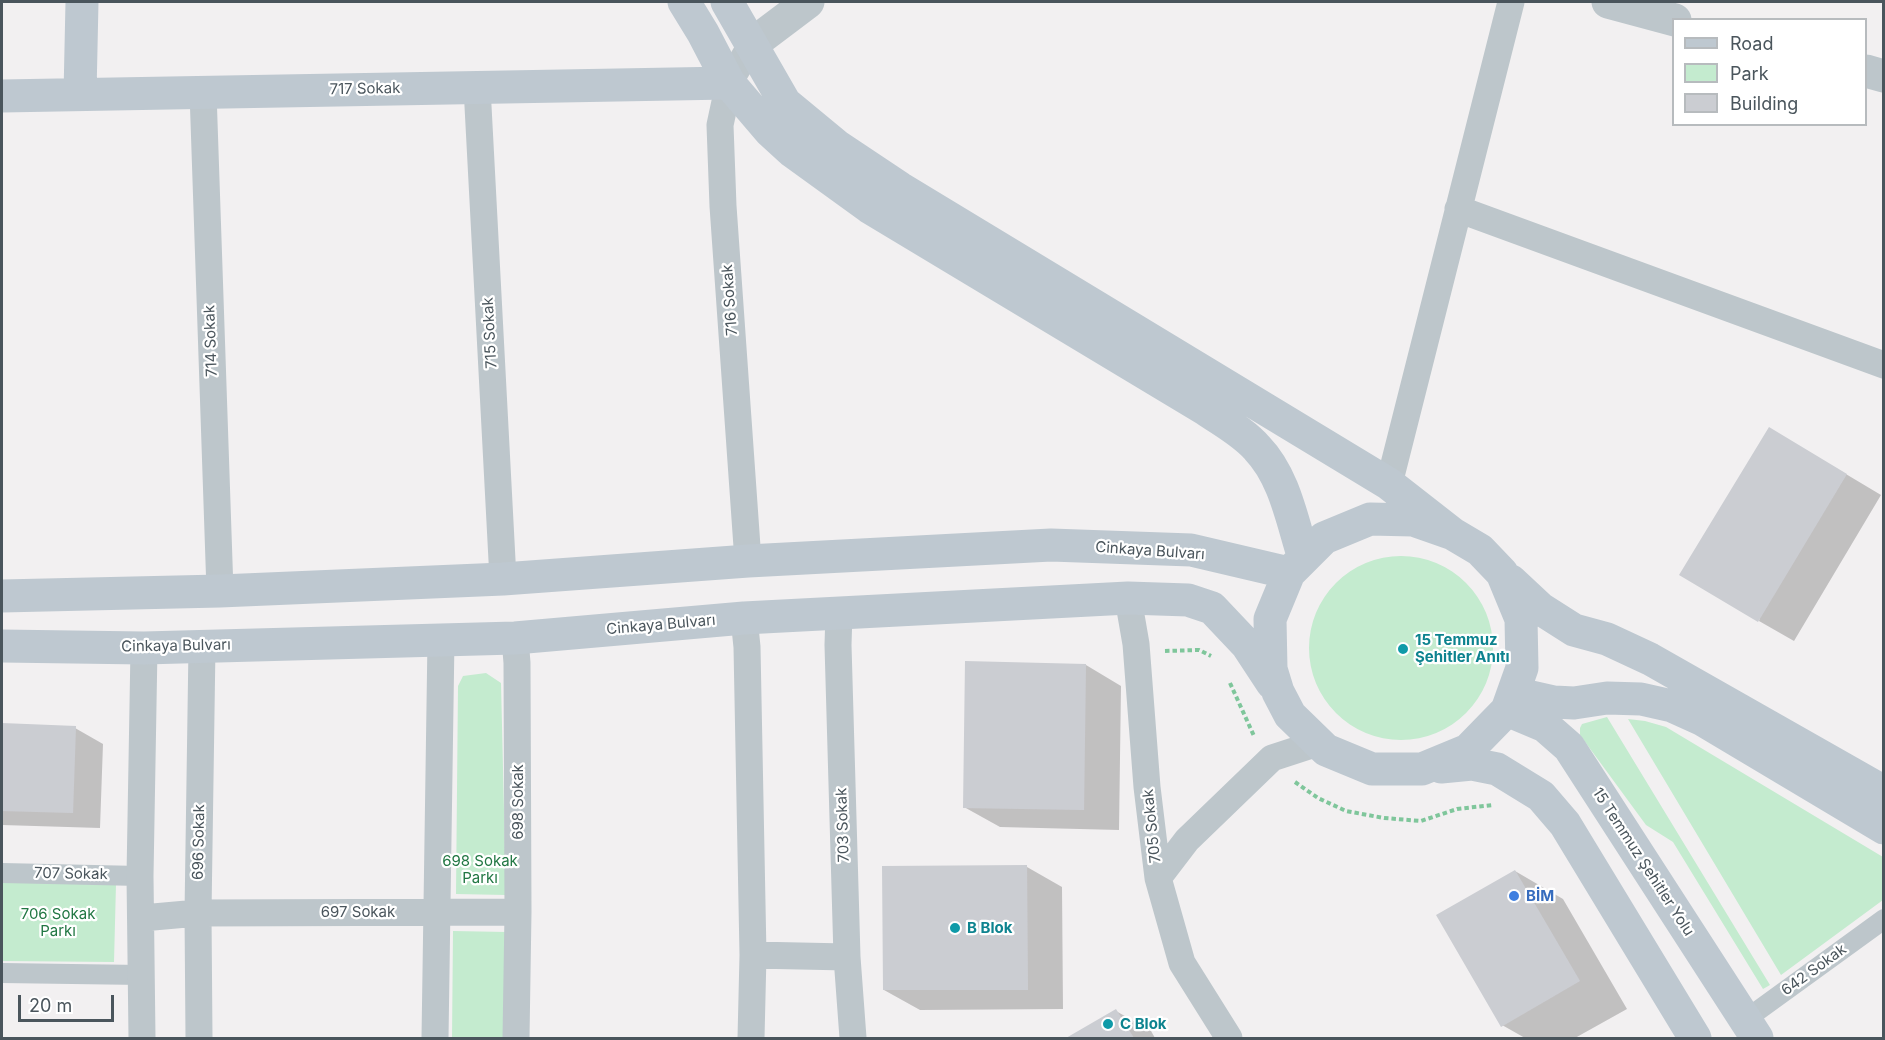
<!DOCTYPE html>
<meta charset="utf-8">
<style>
body{margin:0}
#map{position:relative;width:1885px;height:1040px;overflow:hidden;background:#f2f0f1;font-family:Inter,sans-serif}
canvas{display:block}
.frame{position:absolute;inset:0;border:3px solid #4a555c;pointer-events:none}
.legend{position:absolute;left:1672px;top:18px;width:195px;height:108px;box-sizing:border-box;background:#fff;border:2px solid #b7bbbe;margin:0;padding:8px 10px;list-style:none;font-size:18px;color:#4a555c}
.legend li{display:flex;align-items:center;gap:12px;height:30px}
.legend b{width:30px;border:2px solid #b7bbbe}
.scale{position:absolute;left:18px;top:995px;width:96px;height:27px;box-sizing:border-box;border:3px solid #4a555c;border-top:0;padding-left:8px;font-size:18px;line-height:21px;white-space:nowrap;color:#4a555c;-webkit-text-stroke:4px #fff;paint-order:stroke}
</style>
<div id="map">
<canvas width="1885" height="1040"></canvas>
<div class="frame"></div>
<ul class="legend">
<li><b style="height:8px;background:#bec8d0"></b>Road</li>
<li><b style="height:16px;background:#c4ebcf"></b>Park</li>
<li><b style="height:16px;background:#cbcdd2"></b>Building</li>
</ul>
<div class="scale">20 m</div>
</div>
<script>
const ctx = document.querySelector('canvas').getContext('2d');
ctx.lineJoin = 'round';
function paint(path, color) { ctx.fillStyle = color; ctx.fill(path, 'evenodd'); }
function trace(path, color, width, dash) { ctx.strokeStyle = color; ctx.lineWidth = width; ctx.lineCap = dash ? 'butt' : 'round'; ctx.setLineDash(dash || []); ctx.stroke(path); }
function drawText(font, color, halo, rows, align = 'center') {
  ctx.font = font + ' Inter,sans-serif'; ctx.lineWidth = 4.5; ctx.setLineDash([]); ctx.textBaseline = 'middle'; ctx.strokeStyle = halo; ctx.fillStyle = color; for (const [text, x, y, turn = 0] of rows) {
    ctx.save(); ctx.translate(x, y); ctx.rotate((+turn || 0) * Math.PI / 180); ctx.textAlign = isNaN(turn) ? turn : align; if (halo) ctx.strokeText(text, 0, 0); ctx.fillText(text, 0, 0); ctx.restore();
  }
}
paint(new Path2D(`
 M1309 648a92 92 0 1 1 184 0a92 92 0 1 1-184 0Z
 M486,673L501,683L506,895L456,894L458,686L463,676Z
 M1607,717L1770,985L1763,989L1673,842L1646,825L1580,735V728L1582,724Z
 M1628,719L1645,721L1666,727L1883,857V900L1781,975Z
 M2,882L116,884L114,962L2,961Z
 M453,931L507,932L506,1038H452Z`), '#c4ebcf');
paint(new Path2D(`
 M1804,449L1881,495L1794,641L1759,621Z
 M1086,665L1121,686L1119,830L1000,827L964,807Z
 M2,725L75,728L103,744L100,828L2,825Z
 M1027,867L1062,887L1063,1009L920,1010L884,990Z
 M1515,871L1563,899L1627,1009L1575,1038H1525L1502,1025Z
 M1116,1011L1151,1031L1155,1038H1069Z`), '#0003');
paint(new Path2D(`
 M1769,427L1847,474L1758,622L1679,575Z
 M965,661L1086,664L1084,810L963,808Z
 M2,723L76,726L73,813L2,811Z
 M1027,865L1028,990H883L882,866Z
 M1515,870L1580,981L1501,1027L1436,915Z
 M1116,1009L1134,1038H1066Z`), '#cbcdd2');
trace(new Path2D(`
 M1165,651L1199,650L1211,656
 M1230,683L1254,736
 M1295,782L1318,798L1346,811L1384,818L1421,821L1457,809L1493,805`), '#7fc69b', 4, [4.5, 3]);
trace(new Path2D(`
 M2,873L140,876
 M2,973L142,975
 M1745,1020L1884,919`), '#bdc6cb', 20);
trace(new Path2D(`
 M477,87L503,579
 M203,92L220,591
 M1458,209L1884,365
 M1389,484L1511,2
 M748,561L723,206L720,125L729,83L751,45
 M1128,598L1136,644L1147,787L1158,878L1182,963L1229,1038
 M839,612L838,645L847,957L853,1038
 M744,618L747,647L753,955L751,1038
 M515,638L517,663L518,912L516,1038
 M1158,878L1187,840L1272,758L1318,743
 M142,918L198,913L518,912
 M753,955L847,957
 M142,1038L140,876L144,648
 M199,1038L198,913L202,646
 M435,1038L441,639`), '#bdc6cb', 27);
trace(new Path2D(`
 M1608,2L1675,20
 M751,45L808,2
 M1866,71L1884,76`), '#bdc6cb', 33);
trace(new Path2D(`
 M684,2L703,33L729,83L770,131L793,152L869,207L1205,409C1222,421 1243,432 1257,448C1285,477 1292,521 1304,558
 M727,2L785,103L837,146L900,188L1389,484L1453,534L1480,550L1502,573L1521,619L1522,668L1507,710L1468,750L1422,769H1372L1326,750L1290,715L1278,692L1271,669L1270,619L1289,573L1324,538L1370,519L1413,520L1453,534
 M80,94L82,2
 M2,96L729,83
 M1511,581L1541,609L1574,630L1607,639L1650,659L1884,792
 M2,596L220,591L503,579L748,561L1051,545L1191,550L1289,573
 M2,646L144,648L515,638L744,618L1128,598L1188,600L1212,608L1247,645L1272,683
 M1514,693L1554,702L1574,703L1607,698L1641,699L1672,706L1703,720L1884,828
 M1507,710L1545,726L1569,747L1757,1038
 M1441,767L1472,764L1497,769L1541,796L1565,824L1695,1038`), '#bec8d0', 33);
for (const [x, y, r, color] of [
 [1403,649,6,"#0f9aa8"],
 [1514,896,6,"#3f7fe0"],
 [955,928,6,"#0f9aa8"],
 [1108,1024,6,"#0f9aa8"]
]) { const dot = new Path2D(); dot.arc(x, y, r, 0, 2 * Math.PI); ctx.fillStyle = color; ctx.fill(dot); trace(dot, '#fff', 2); }
drawText('15px', '#4a555c', '#fff', [
 ["717 Sokak",365,89,-1],
 ["716 Sokak",730,300,-94],
 ["715 Sokak",490,333,-93],
 ["714 Sokak",211,341,-92],
 ["Cinkaya Bulvarı",1150,551,4],
 ["Cinkaya Bulvarı",661,625,-5],
 ["Cinkaya Bulvarı",176,646,-1],
 ["698 Sokak",518,802,-90],
 ["703 Sokak",843,825,-92],
 ["705 Sokak",1152,826,-96],
 ["696 Sokak",199,842,-89],
 ["15 Temmuz Şehitler Yolu",1643,862,57],
 ["707 Sokak",71,874,1],
 ["697 Sokak",358,912],
 ["642 Sokak",1814,970,-36]
]);
drawText('bold 15px', '#0d838f', '#fff', [
 ["15 Temmuz",1415,640],
 ["Şehitler Anıtı",1415,657],
 ["B Blok",967,928],
 ["C Blok",1120,1024]
], 'left');
drawText('15px', '#217743', '#fff', [
 ["698 Sokak",480,861],
 ["Parkı",480,878],
 ["706 Sokak",58,914],
 ["Parkı",58,931]
]);
drawText('bold 15px', '#366cbe', '#fff', [
 ["BİM",1526,896]
], 'left');
</script>
